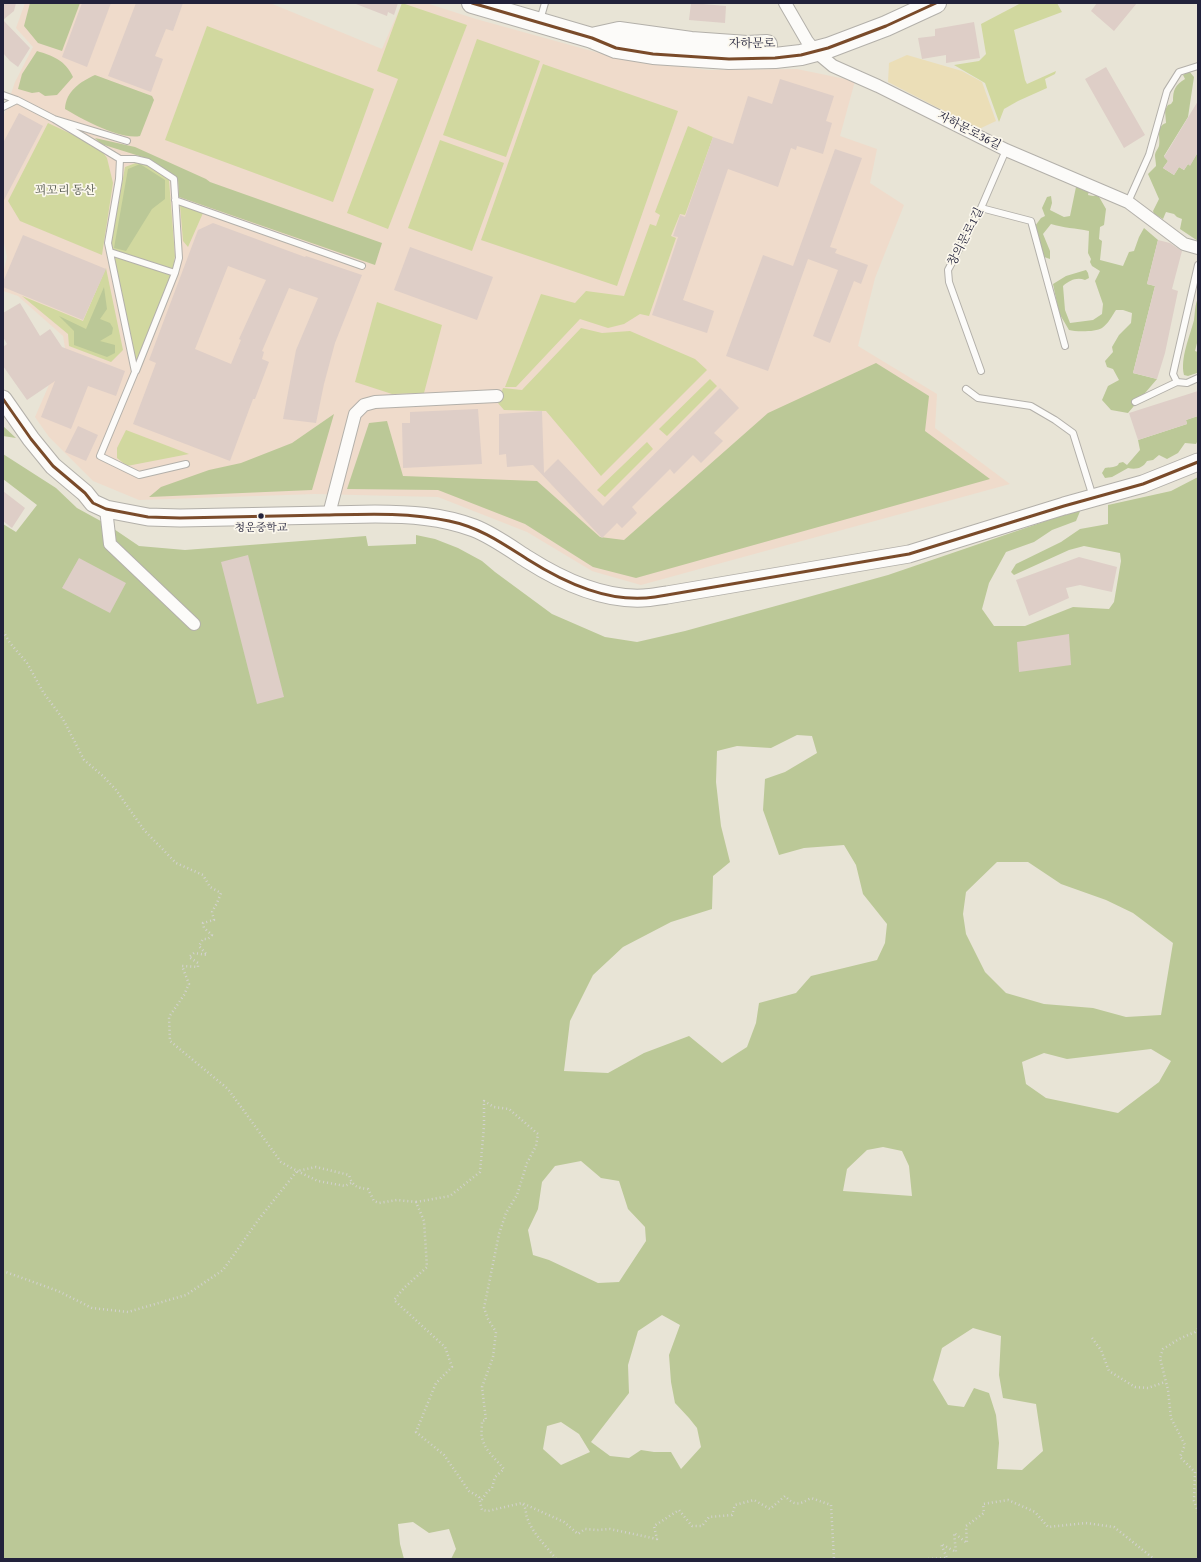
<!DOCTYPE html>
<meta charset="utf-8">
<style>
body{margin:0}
#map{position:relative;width:1201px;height:1562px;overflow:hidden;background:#e8e4d6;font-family:"Gentium Book Plus",serif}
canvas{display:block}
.frame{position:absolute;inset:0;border:4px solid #22223b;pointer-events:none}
</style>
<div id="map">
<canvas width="1201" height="1562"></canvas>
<div class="frame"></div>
</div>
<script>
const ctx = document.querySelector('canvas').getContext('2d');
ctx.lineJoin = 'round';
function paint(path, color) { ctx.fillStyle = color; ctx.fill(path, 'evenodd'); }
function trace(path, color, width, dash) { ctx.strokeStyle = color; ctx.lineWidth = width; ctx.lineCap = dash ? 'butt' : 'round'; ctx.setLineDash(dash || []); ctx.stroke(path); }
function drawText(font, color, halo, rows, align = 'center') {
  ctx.font = font + ' "Gentium Book Plus","Noto Serif KR",serif'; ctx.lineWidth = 3.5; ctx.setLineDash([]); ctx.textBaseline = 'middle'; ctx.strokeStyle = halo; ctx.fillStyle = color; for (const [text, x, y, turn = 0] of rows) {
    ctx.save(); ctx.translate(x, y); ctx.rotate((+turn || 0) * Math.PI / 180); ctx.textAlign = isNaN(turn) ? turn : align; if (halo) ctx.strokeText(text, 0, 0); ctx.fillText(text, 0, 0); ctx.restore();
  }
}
paint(new Path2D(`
 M25,3H270L382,49L402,3H426L476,19L617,58L708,70L797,69L855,81L840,136L877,149L870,183L904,205L875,278L858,346L937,394L935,428L1010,484L641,585L592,571L527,532L438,497L315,494L139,500L93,481L49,437L35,417L65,348L63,336L18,296L3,291V274L7,257L3,238V118L15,82L33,47L16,28Z`), '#efdbcb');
paint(new Path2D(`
 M402,3L467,25L388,229L347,213L398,79L377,71Z
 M1021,3H1057L1062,12L1014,30L1025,80L1027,84L1056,71L1055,74L1045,79L1047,88L1018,101L1004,109L999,122L985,83L954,65L979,61L986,54L981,24Z
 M207,26L374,89L333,202L165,140Z
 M477,39L540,61L506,157L443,135Z
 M543,64L678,111L617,286L481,240Z
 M48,123L99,147L107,158L113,183L102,255L20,221L8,201Z
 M688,126L713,137L685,215L680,214L671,236L676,238L649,316L640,314L624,324L608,328L580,319L516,387H505L541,294L575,303L586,291L624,296L650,224L656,226L660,215L655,212Z
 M440,140L504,163L472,251L408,228Z
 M141,161L169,180L175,256L173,269L112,251L111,244L125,167Z
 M180,205L203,213L188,247L183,241Z
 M114,256L171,275L136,364Z
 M106,268L123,350L111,362L69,346L68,334L22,296L83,321Z
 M377,302L442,325L424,393L392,394L355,382Z
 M581,328L602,333L630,331L695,359L707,370L601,476L546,411L504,410L498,403L503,388L522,390Z
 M710,379L717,386L667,436L659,429Z
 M126,430L189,454L127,466L117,458V448Z
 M647,442L653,449L605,497L597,490Z`), '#d1d89f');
paint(new Path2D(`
 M30,3H80L62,51L38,43L24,26Z
 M37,51C53,56 65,60 73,77L57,95L45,96L39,92L32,93L18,89L22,74Z
 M1189,71L1194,77L1188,117L1164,156L1168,161L1163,168L1174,175L1179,167L1184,170L1188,164L1190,165L1198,152V241L1180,229L1182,219L1177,217L1174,214L1166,212L1163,219L1154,214L1153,211L1159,199L1148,174L1156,166C1156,162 1155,159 1155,155C1155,152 1158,149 1159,146C1161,138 1155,127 1166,123L1165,110L1168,105L1171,104L1173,101C1173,90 1175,85 1185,79L1183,75Z
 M95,75L152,96L154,100L140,136C120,140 82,119 65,109C66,91 80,82 95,75Z
 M95,138L135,147L206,179L210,182L382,243L375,265L179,197L178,179L149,159L101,144Z
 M140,164L165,180V199L152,209L126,251L114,248L128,169Z
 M1082,186L1089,191L1088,195L1093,196L1098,195L1106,209L1104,225L1100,227L1099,239L1102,241L1100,260L1123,266L1129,252L1134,251L1139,237L1144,228L1158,240L1147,284L1155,286L1133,373L1157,379L1128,413L1111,410L1102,400L1108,386L1119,380L1113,369L1107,367L1105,361L1113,352L1112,347L1119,335L1131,323L1132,313L1123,310H1116C1112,316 1108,324 1102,328C1096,332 1076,332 1069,330L1059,313L1053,284L1066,276L1086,270L1088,273L1089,278L1085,280C1077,277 1070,280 1063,286L1065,310L1070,323L1093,320L1102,314L1103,304L1095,281L1100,271L1092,266L1090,262L1091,259L1088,253L1089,231C1076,228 1063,228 1051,224L1043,234L1050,251V259L1044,257L1035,226L1041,218L1045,216L1042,208L1047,197L1051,196L1052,203L1050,210L1064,217L1070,216L1076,187Z
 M104,287L107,309L100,319L110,323L113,328L112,334L100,341L115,345V353L107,357L74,345V331L59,316L86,329Z
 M1198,298V339L1195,351L1198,352L1197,373L1188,376L1184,375C1180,358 1190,336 1194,320C1195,313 1195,304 1198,298Z
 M876,363L929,396L925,431L990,479L636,578L593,567L525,524L438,490L347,489L369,423L387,421L403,476L537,481L600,537L624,540L768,413Z
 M334,414L312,490L149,497L161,487L209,470L241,463L292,443Z
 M1198,416V440L1196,444L1185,443L1178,453L1167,459L1159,455L1153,460L1147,461C1143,468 1136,470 1128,468L1112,477L1105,478L1102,473L1105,468C1109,467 1114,468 1118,465L1119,463L1123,462L1127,465L1140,450L1138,440L1187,424L1186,420Z
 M3,426L16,438L3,436Z
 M3,454L56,488L77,508L108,525L139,546L185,550L366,536L368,546L416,544V535L435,539L458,548L482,561L495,572L552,614L605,637L637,642L685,631L888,575L1081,509L1076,521L1052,530L1034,542L1006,552L989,583L982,609L994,626H1025L1073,607L1109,609L1114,602L1121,561L1120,553L1084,546L1069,550L1014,575L1011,572L1016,564L1061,542L1080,529L1108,524V505L1171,491L1198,477V1559H451L456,1549L449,1529L429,1533L413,1522L398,1524L400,1544L404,1559H3V524L16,532L37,505L3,479ZM797,735L812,736L817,753L785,772L765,779L763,810L779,855L804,848L844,845L856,865L863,894L887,924L885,943L877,960L811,976L796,993L759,1003L756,1023L747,1047L722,1063L689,1036L644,1053L608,1073L564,1071L570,1021L593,975L623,947L671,922L712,909L713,876L730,862L721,826L716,782L717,751L737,746L771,748ZM997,862H1028L1061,884L1106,900L1133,913L1173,943L1161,1015L1126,1017L1093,1008L1044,1004L1006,993L985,972L966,934L963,914L966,892ZM1151,1049L1171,1061L1159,1082L1118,1113L1046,1098L1026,1084L1022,1062L1044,1053L1067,1059ZM883,1147L902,1151L909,1166L912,1196L843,1191L847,1169L867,1150ZM581,1161L601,1178L619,1181L628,1209L645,1227L646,1241L619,1282L598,1283L549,1260L533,1255L528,1230L538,1209L542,1182L555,1166ZM662,1315L680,1325L669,1355L671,1382L675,1403L689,1418L697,1428L701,1447L681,1469L671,1452H654L641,1450L629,1458L610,1456L591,1442L629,1393L628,1365L638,1331ZM973,1328L1001,1336L999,1375L1003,1398L1036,1404L1043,1451L1022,1470L997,1469L999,1443L996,1415L989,1393L974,1388L964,1407L948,1405L933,1380L942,1348ZM561,1422L579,1434L590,1452L561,1465L543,1449L547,1426Z`), '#bbc897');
paint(new Path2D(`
 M907,55L962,71L982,82L996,121L979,129L888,82L889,63Z`), '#ebdeb7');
paint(new Path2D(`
 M3,3H16L14,11L3,20Z
 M82,3H111L87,67L62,57Z
 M136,3H183L173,31L166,29L155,56L163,59L151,92L108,76Z
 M356,3H398L394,15L388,12L387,16L356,4Z
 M691,3L726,6L725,23L689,20Z
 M1097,3H1137L1114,31L1091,11Z
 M3,20L30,48L18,67L10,61L3,53Z
 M974,22L980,58L946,63V55L922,59L918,38L935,36V29Z
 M1106,67L1145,135L1124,148L1085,79Z
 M780,79L834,96L826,121L832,123L823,154L797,146L796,150L791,148L778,187L728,169L683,300L714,311L707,333L652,315L678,237L673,236L680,215L685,217L713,137L733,144L748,96L772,104Z
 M1198,101V152L1190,166L1188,164L1184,170L1179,167L1174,175L1163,168L1168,161L1164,157Z
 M19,113L43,126L3,202V143Z
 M835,149L862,158L830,247L837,249L835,253L868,265L861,284L854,281L830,343L813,336L838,270L808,259L768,371L726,356L763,255L793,266Z
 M213,223L305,257L306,256L362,275L335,343L324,384L316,423L283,419L296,350L318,298L289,288L262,351L264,352L262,359L269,362L255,399H253L230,461L133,424L156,363L149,360L198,230ZM228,266L266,280L239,339L241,340L231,364L195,349Z
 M23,235L106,269L83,320L3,287V282Z
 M1158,240L1170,243L1182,251L1172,289L1178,291L1165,353L1157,379L1133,373L1155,286L1147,284Z
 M410,247L493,277L477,320L394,290Z
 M20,303L40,336L50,329L62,347L125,371L116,396L88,386L71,429L41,417L55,381L27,400L3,366V347L7,344L3,337V313Z
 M720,388L739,408L714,433L723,441L701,463L693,455L674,474L670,469L632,507L637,513L622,528L617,523L602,538L533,465L507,467L506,454L499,455V414L542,411L544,473L558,459L603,506Z
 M1198,391V416L1186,420L1187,424L1138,440L1129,413Z
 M478,409L482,464L403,468L402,423H410V412Z
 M78,426L98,435L86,461L65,452Z
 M3,491L25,508L12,528L3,521Z
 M248,555L284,697L257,704L221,562Z
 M1079,557L1117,567L1112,592L1080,585L1066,588L1069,598L1029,616L1016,580Z
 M79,558L126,583L110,613L62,588Z
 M1069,634L1071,665L1019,672L1017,642Z`), '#decec7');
const lane = new Path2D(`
 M540,20L545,3
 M3,95L17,100
 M3,107L17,100L54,119L127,141
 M54,119L120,159H135L148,162L174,179L179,258L175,273L110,252
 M120,159L119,179L108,243L135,372L100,456L139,475L186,464
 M175,200L362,266
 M1128,202L1149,155L1167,91L1179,72L1198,66
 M981,208L1031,221L1065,346
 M1198,265L1173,374L1177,382L1187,383L1198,378
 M136,371L175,273
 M981,371L949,282L948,270L981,208L1006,150
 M966,389L978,398L1031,406L1055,420L1073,433L1093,497
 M1135,402L1177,382`);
const street = new Path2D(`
 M785,3L807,41L815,51L833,66L878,86L1006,150L1128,202L1184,244L1198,248
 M106,509L110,544L194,624
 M329,514L355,414L364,405L375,402L497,396`);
const secondary = new Path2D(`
 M3,399L31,439L53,466L85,493L93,503L106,509L148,517L180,518L375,514C409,514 442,516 474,528C492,535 510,548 527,559C560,580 602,600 643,598C651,598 659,596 667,595L909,554L1064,506L1143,484L1198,462`);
const primary = new Path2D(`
 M472,3L592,38L616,48L653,54L729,59L775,58L801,55L828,48L886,26L936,3
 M592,38L619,32L691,42L747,46L767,45`);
trace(lane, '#b3b0aa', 8);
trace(street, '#b3b0aa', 14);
trace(secondary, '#b3b0aa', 19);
trace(primary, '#b3b0aa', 22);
trace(new Path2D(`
 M3,631L10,643L27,663L43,692L63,719L84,760L103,776L116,790L144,830L176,863L203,875L210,887L221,893L217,903L212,912L214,920L203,923L204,928L212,935L208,939H203L199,946L207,955L194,953L189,957L198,963V967L182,966L189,984L184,995L169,1017L170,1041L228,1089L281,1162L297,1171L259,1219L223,1270L186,1295L128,1312L92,1308L58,1291L3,1271
 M351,1183L345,1186L318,1181L297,1171L316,1167L349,1175C352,1186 357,1188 368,1189L374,1201L379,1203L397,1200L416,1202L424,1221L427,1267L404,1288L394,1300L445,1347L452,1367L436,1383L416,1432L444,1455L469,1491L479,1497L482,1510L488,1511L522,1503
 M416,1202L450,1196L480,1172L484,1126V1101L494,1107L509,1109L538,1134L536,1146L527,1163L517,1195L506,1213L499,1234L484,1308L488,1319L496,1332L493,1357L482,1387L486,1420L482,1421C482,1426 481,1432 482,1437C484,1450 496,1459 504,1469L495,1477L492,1488L487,1492L481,1501
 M1198,1329L1195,1332L1179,1339L1163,1349L1160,1358L1168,1390L1171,1418L1185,1445L1180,1457L1195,1472L1194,1501L1198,1512
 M1092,1338L1101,1350L1109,1371L1135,1387L1148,1388L1165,1382
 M556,1559C547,1547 534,1535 528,1520C525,1514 527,1508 522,1503L564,1522L578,1534L585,1529L597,1530L610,1529L657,1539L654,1526L679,1510L692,1526H702L709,1517L732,1515L735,1505L754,1500L770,1509L785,1496C795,1507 800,1504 811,1498L831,1505L834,1559
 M928,1559L947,1558L941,1544L956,1552L954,1533L967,1543L966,1526L984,1513L983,1504L1008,1500L1035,1512L1048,1527L1086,1523L1114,1527L1154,1559`), '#d3d2cf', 2.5, [1, 3]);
trace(lane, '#fcfbf9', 6);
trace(street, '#fcfbf9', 12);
trace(secondary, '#fcfbf9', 17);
trace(primary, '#fcfbf9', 20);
trace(new Path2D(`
 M472,3L592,38L616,48L653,54L729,59L775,58L801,55L828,48L886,26L936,3
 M3,399L31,439L53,466L85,493L93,503L106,509L148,517L180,518C228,517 277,516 325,515C366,514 408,512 449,521C479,527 502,543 527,559C565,583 610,604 655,597L909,554L1064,506L1143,484L1198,462`), '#7a4b2a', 3);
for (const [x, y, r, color] of [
 [261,516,3.5,"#22223b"]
]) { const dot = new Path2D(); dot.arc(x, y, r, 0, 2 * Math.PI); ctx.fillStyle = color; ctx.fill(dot); trace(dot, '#fbf7ec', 1.5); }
drawText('11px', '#22223b', '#fbf7ec', [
 ["청운중학교",261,528]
]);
drawText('12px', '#22223b', '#fbf7ec', [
 ["자하문로",752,44],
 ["자하문로36길",969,131,27],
 ["창의문로1길",966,237,-63]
]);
drawText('12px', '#51564c', '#fbf7ec', [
 ["꾀꼬리 동산",65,191]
]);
</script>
